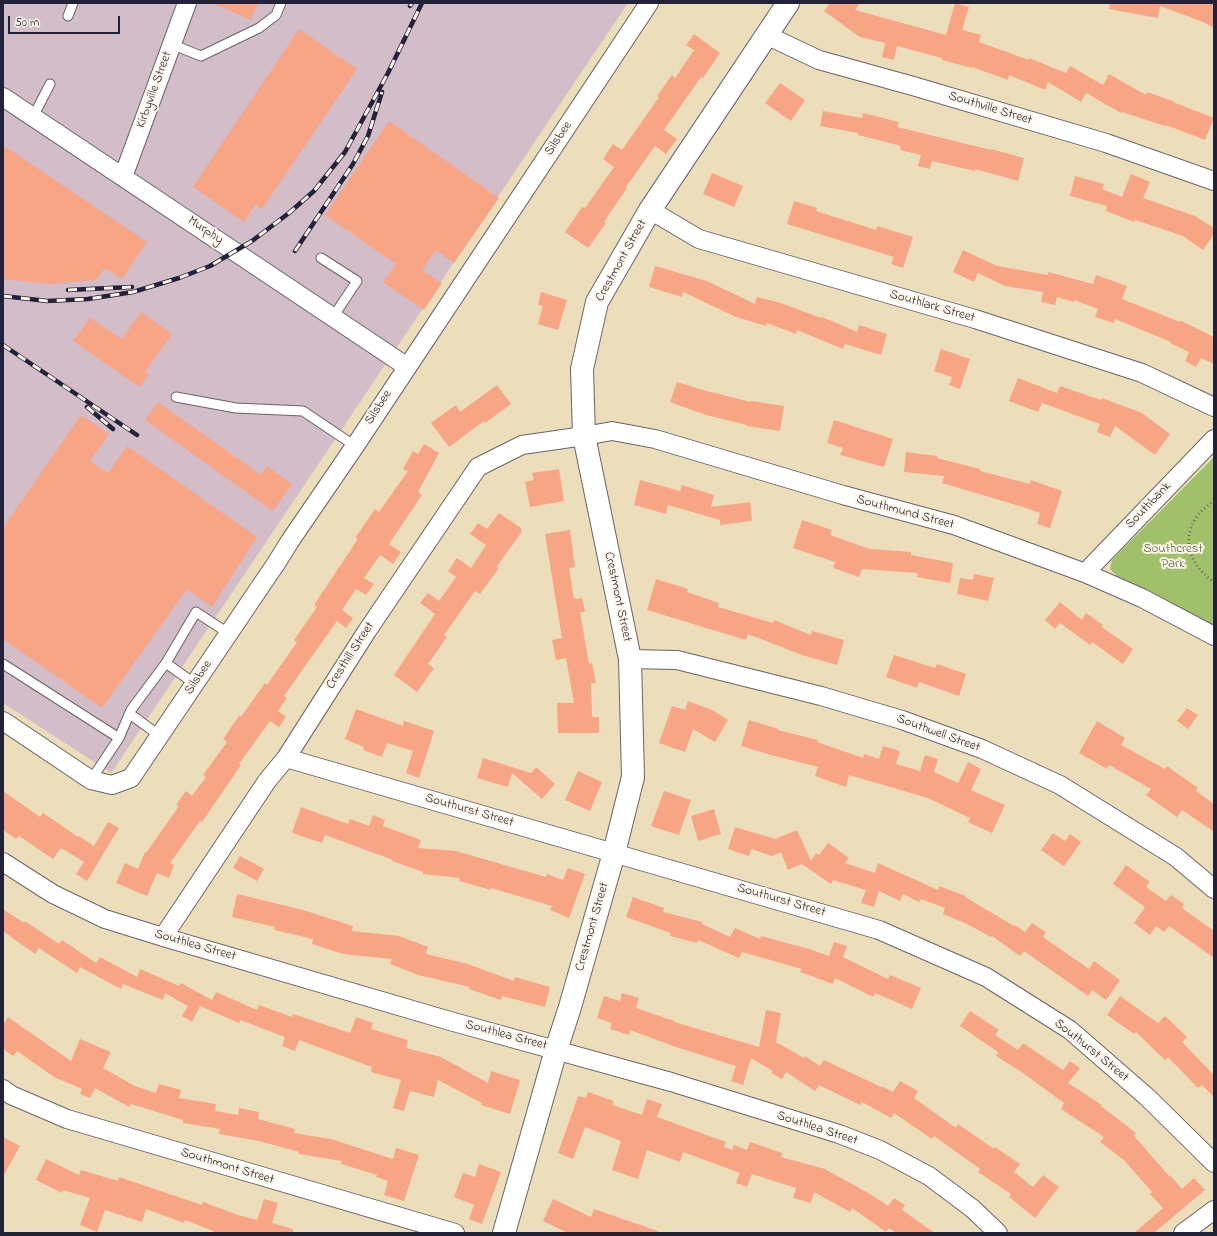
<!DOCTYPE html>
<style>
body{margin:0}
#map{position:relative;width:1217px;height:1236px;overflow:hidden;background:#eddebb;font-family:"Indie Flower",sans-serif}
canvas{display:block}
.frame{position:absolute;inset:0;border:4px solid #22223b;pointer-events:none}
.scale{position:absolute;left:8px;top:16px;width:112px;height:18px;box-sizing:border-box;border:2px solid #22223b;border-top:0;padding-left:5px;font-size:12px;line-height:14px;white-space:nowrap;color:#22223b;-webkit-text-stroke:3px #fcf5e5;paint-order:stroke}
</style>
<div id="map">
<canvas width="1217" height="1236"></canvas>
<div class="frame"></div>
<div class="scale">50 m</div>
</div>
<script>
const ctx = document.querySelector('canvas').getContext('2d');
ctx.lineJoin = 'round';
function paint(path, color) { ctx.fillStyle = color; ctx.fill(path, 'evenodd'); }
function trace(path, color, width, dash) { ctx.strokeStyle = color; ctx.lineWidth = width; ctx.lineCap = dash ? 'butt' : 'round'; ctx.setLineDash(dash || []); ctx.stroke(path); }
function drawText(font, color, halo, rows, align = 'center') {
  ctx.font = font + ' "Indie Flower",sans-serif'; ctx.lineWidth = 4; ctx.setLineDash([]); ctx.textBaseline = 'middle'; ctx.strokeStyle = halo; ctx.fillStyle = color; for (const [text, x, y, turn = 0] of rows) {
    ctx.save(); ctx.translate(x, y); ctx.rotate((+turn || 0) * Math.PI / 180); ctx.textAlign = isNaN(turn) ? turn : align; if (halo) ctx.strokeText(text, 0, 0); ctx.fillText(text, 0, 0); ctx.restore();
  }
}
paint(new Path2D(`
 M3,3H628L111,773L3,703Z`), '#d2bdc8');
paint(new Path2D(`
 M1214,457V626L1118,577L1110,569L1112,560Z`), '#a0c16a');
paint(new Path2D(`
 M212,3H258L251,20Z
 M830,3H860L855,10L946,35L955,3L969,7L962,30L981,35L979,42L1029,60V58L1066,73L1070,66L1103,85L1109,74L1146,95L1147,92L1173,101V102L1214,118L1205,140L1166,125L1165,126L1122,112L1121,113L1086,93L1081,102L1048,82L1045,90L1009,75L1008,80L972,67V68L942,60V58L897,46L894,60L882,57L885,43L860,37L824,11Z
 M1110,3H1214V28L1203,22L1160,6L1158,18L1109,9Z
 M299,29L357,69L262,209L255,205L244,222L193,187Z
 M694,34L720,53L703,78L701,77L664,130L677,139L666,154L655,146L626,187L627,188L604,222L606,223L588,248L565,232L582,207L585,208L614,167L603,159L613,144L622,150L659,97L657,96L672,75L675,78L694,50L686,45Z
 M780,83L805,100L791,121L765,103Z
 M823,111L862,118L863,113L899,122L897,127L991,150V149L1024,158L1018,181L975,169V171L932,161L930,169L918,166L921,155L900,150L901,146L858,135V133L820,126Z
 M389,121L499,198L454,263L436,250L422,270L442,283L424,310L383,282L396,264L325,215Z
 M3,145L147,242L122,279L105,268L96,280L51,284L3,279Z
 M712,173L743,186L734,207L703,194Z
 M1131,174L1150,182L1143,198L1195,216L1214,228V234L1203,250L1183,236L1135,220L1134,222L1106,211L1107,206L1070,196L1075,176L1104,184L1102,189L1122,197Z
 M794,201L817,208L816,211L876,230L877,226L913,237L903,268L891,264L894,257L787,224Z
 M963,250L997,266L1048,275V272L1093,284L1096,275L1127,286L1122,299L1180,322L1181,321L1214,337V364L1201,358L1196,367L1185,361L1189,352L1170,343L1171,342L1115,319L1114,323L1095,317L1098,309L1074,300V302L1057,297L1055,305L1041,302L1043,292L1005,286L978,273L974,282L953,272Z
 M655,266L707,281L755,304L757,297L781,303L821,318L822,317L857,332L859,325L887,334L881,355L845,344L843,349L797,330L796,334L767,323L766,326L736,317L683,292L682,297L649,287Z
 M541,292L567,300L558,330L538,324L543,306L538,305Z
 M141,312L172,334L145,372L149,374L140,387L73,341L90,318L122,339Z
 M941,349L970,359L960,389L949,385L952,377L934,371Z
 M1018,378L1057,393L1060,386L1101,400L1102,398L1142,413L1170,434L1155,455L1115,426L1110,437L1097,432L1100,424L1042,403L1038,412L1009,401Z
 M677,382L703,390L751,402V401L784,406L780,431L747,426V425L706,415L670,402Z
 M497,385L511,404L485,423L484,421L449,447L431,423L456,405L460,412Z
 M158,402L261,475L267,466L292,484L273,511L145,420Z
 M81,415L109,434L90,461L108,473L127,446L257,537L212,607L187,589L102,708L3,639V528Z
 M834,420L893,439L884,467L840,455L843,448L827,443Z
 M424,444L439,453L418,492L422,495L389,544L401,552L393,564L380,555L364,578L374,584L366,595L356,589L342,610L353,618L346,628L337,621L284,696L287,698L278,711L286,717L279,727L270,721L239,764L241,765L202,822L200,821L170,863L174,865L169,878L157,873L147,896L116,883L125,863L138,869L145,852L146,853L179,806L176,805L186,791L192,796L206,777L203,775L227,742L223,739L239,716L241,717L265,683L267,685L297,642L294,640L317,607L314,605L358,539L355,538L375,509L379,512L408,471L403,469L413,451L418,454Z
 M906,452L938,456L937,458L980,469V471L1030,484L1031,480L1062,491L1050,528L1037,524L1040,513L1023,507L942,483L944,476L904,472Z
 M559,469L564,501L530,507L525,482L534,480L532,473Z
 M640,480L680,491L682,485L714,495L711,507L750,502L752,521L720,525V520L668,505L666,514L634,505Z
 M499,513L521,528V533L497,566L499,568L480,594L475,591L444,635L447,637L428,664L434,668L417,692L394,675L435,614L420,603L428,593L439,601L456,577L448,571L457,558L471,568L486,545L470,534L478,523L487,529Z
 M802,520L832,530L830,535L870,549L911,552V555L953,563L950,583L917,577L918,573L862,569L859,577L833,568L835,562L793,548Z
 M570,530L575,567L569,568L574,599L582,598L585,612H580L589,664L592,663L596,683H591L592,717H599V733H558L557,703H574L566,658L556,660L552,640L562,638L545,534Z
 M974,574L994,578L988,601L957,594L960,578L973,580Z
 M656,579L688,589L687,592L719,603L718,607L773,623L774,620L811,635L812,631L844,640L837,665L802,655L748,634L746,640L647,610Z
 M1060,602L1082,620L1086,613L1103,625L1102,627L1133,649L1123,664L1092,642L1090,645L1060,623L1055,629L1045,620Z
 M894,655L935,668L937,664L966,674L959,696L919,682L917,688L886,677Z
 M688,701L712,710L728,720L715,742L693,729L685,752L659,743L672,706L685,710Z
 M1187,708L1198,715L1188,729L1177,721Z
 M356,709L403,726L404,721L434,731L419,778L406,773L413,751L387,743L382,757L363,750L364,747L345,739Z
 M749,720L779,729L778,730L818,740L817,742L863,758L864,754L879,759L883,746L900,751L896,764L920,771L925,755L938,759L934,772L958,783L968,762L981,769L971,790L1005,805L992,833L968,822L970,818L928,798L849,775L846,787L815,776L818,767L771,755L741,746Z
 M1097,721L1125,738L1121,745L1165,769L1167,766L1198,788L1196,791L1214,804V832L1182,810L1177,817L1146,795L1151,789L1109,765L1107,769L1079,753Z
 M483,758L531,773L536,767L555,784L542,799L512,773L508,787L477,778Z
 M578,771L602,782L590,811L565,800Z
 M3,791L40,817L43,813L78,837L79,836L94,846L108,822L119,828L87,881L76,874L84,862L61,848L53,859L19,836L16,839L3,830Z
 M664,791L691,800L679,835L651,826Z
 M301,807L348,824L350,819L369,826L373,815L385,820L383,826L421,840L418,848L456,851L546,877L547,874L563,880L568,868L585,874L569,918L550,910L552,906L491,888V890L459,881L460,878L423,874V872L392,861L393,860L325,835L322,843L292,833Z
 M714,809L721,834L698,841L691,816Z
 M735,827L775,839L797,830L811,861L816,853L819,855L828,843L849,858L845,863L875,873L878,863L938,890L939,886L966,896L965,897L1014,926L1015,925L1025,932L1032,923L1046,932L1043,937L1089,969L1094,961L1120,980L1106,1000L1092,990L1088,996L1024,951L1020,956L992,936L991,937L967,924L943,914L945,908L921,899L919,902L903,894L900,901L879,891L874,907L861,903L866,890L833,880L831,884L802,864L788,870L781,852L772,856L751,849L749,856L728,849Z
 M1053,833L1065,841L1070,834L1081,842L1064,866L1041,850Z
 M240,856L264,869L257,881L233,868Z
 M1126,865L1150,882L1146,887L1166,901L1171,895L1184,904L1182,908L1214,931V958L1169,926L1164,932L1156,926L1150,935L1134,923L1145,907L1113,884Z
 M237,894L303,910L353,926L352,931L399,936L428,947L426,954L468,964L514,981L515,977L550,987L545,1007L502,996L501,1000L469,989L470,987L418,975L390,964L392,959L343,954L312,944L313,939L274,930L275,927L232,917Z
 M633,897L664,908L663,912L703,922L702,924L730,937L735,928L760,939L761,936L809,949L829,956L834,942L847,946L843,957L888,979L890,975L921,988L912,1009L875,993L873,997L835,978L833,984L800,972L802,969L742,952L739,958L698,940L697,943L670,936L671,933L626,917Z
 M3,909L24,923L25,921L59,944L62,940L96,963L100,957L137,977L140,969L179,986L181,983L212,1000L216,992L257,1010L259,1005L292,1017L293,1014L350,1033L356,1017L373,1023L371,1029L408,1040L406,1048L441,1057L488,1083L491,1071L520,1080L510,1114L481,1105L482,1103L438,1080L434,1097L410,1091L404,1111L393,1108L401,1080L371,1072L372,1067L299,1040L295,1051L282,1046L285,1037L240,1020L239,1023L200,1006L192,1022L182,1016L188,1006L165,993L163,1000L123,984L121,989L80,967L77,973L39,948L35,954L3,931Z
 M622,993L639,998L636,1008L674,1021V1022L759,1047L766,1010L781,1013L776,1042L804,1058L805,1056L820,1066L824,1060L881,1087L882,1086L893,1092L900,1081L918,1091L914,1098L956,1128L958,1124L994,1149L995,1147L1020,1164L1014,1172L1033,1187L1043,1175L1059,1187L1035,1218L1009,1197L1011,1194L978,1172L980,1169L934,1136L932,1139L894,1113L891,1118L862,1102L860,1105L819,1085L815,1091L786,1072L782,1079L771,1073L773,1071L751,1058L743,1085L731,1081L736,1066L676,1047L630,1030L629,1035L610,1029L612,1023L597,1018L604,996L620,1001Z
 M1120,996L1158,1023L1165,1016L1187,1037L1182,1042L1214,1075V1097L1202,1085L1198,1088L1168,1057L1165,1060L1136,1032L1134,1034L1107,1015Z
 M970,1011L999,1030L995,1035L1018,1050L1023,1043L1063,1070L1070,1061L1080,1068L1068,1083L1102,1105L1101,1106L1136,1133L1134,1136L1170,1177L1171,1176L1182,1189L1194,1178L1205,1190L1154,1233H1134L1163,1208L1150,1194L1152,1192L1124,1160L1100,1142L1104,1137L1061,1109L1064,1103L1020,1071L996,1056L998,1052L960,1026Z
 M8,1017L71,1061L80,1039L111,1052L103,1068L135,1086L156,1093L159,1084L181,1090L179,1098L216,1104L215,1111L238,1115L239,1108L259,1112L258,1119L295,1129L294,1133L331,1139L393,1159L396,1148L419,1155L404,1201L384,1195L388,1181L376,1177L377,1175L341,1164L342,1161L299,1154V1152L259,1141L219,1134L220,1129L183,1123V1120L131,1104L129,1107L95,1088L90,1098L80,1094L82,1089L54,1077L17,1051L13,1056L3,1049V1025Z
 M588,1092L614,1101L612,1105L642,1115L647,1099L662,1104L657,1117L726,1142L724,1147L732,1150L734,1145L747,1150L750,1142L782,1153L781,1157L825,1169L870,1194L888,1206L894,1198L905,1205L902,1210L935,1233H896L889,1228L886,1232L852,1208L850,1212L814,1192L811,1203L793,1198L796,1188L752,1174L747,1187L736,1183L740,1173L683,1152L680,1162L647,1150L638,1179L612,1170L621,1141L585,1127L573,1159L558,1153L578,1096L586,1098Z
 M3,1137L20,1146L3,1177Z
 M46,1159L79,1175L81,1170L118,1181L119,1177L202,1205L203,1202L238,1215L257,1220L264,1199L278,1203L272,1223L293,1229V1233H212L213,1231L185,1220L184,1223L146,1209L142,1222L105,1210L97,1232L80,1225L90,1198L63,1190L62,1193L36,1180Z
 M479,1164L501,1172L482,1224L469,1219L474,1205L454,1197L463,1173L475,1177Z
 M553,1199L591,1217L594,1209L658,1231V1233H568L543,1221Z`), '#f8a586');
const service = new Path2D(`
 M68,16L73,3
 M171,44L201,56L259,28L276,15L281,3
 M33,117L50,84
 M321,258L357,281L333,317
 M176,397L236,408L303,411L355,446
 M166,663L195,684
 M3,664L119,738
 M130,714L160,736
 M91,780L119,738L131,710L166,663L196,612L228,633`);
const minor = new Path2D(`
 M766,35L819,60L913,86L1106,143L1214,181
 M3,97L406,366
 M123,177L187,3
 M650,210L699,239L975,319L1142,373L1214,407
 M1085,573L1214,439
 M630,659L677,660L821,696L902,720L982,749L1060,785L1176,857L1214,889
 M3,721L91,780L112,785L131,778L277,562L290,541L355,446L649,3
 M286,758L879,930L986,977L1070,1030L1147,1097L1214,1163
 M3,862L53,894L105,919L163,937L450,1021L671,1082L839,1134L880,1150L929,1176L973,1209L998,1233
 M163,937L267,781L286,758L367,631L478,467L522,445L584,436L612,431L655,439L843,495L954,525L1085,573L1142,598L1214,636
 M3,1089L11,1095L67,1119L455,1233
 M1183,1233L1214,1210`);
const tertiary = new Path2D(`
 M504,1233L556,1050L570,1007L614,853L633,777L630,659L584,436L582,369L597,302L650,210L788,3`);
trace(service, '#696468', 11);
trace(minor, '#696468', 20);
trace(tertiary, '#696468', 24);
trace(new Path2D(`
 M1214,500C1208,506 1200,511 1196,518C1180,542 1192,567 1214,582`), '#696468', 2.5, [1, 3]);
trace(service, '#fff', 9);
trace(minor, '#fff', 18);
trace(tertiary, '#fff', 22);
const rail = new Path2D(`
 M410,6L412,3
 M295,251L353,164L368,136L382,92
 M68,290L132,287
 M3,296L47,301L88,299L133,292L179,278L210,266L252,241L289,213L314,191L345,152L388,73L422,3
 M3,345L137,435
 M87,407L113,429`);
trace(rail, '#22223b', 4.5);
trace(rail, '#fcf5e5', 3, [9]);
drawText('13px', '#22223b', '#fcf5e5', [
 ["Kirbyville Street",155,90,-70],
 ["Southville Street",990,109,17],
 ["Silsbee",559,139,-56],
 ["Murphy",205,231,34],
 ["Crestmont Street",622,261,-61],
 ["Southlark Street",932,307,16],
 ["Silsbee",379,408,-57],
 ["Southbank",1149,506,-46],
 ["Southmund Street",905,513,15],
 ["Crestmont Street",617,597,78],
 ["Cresthill Street",351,656,-57],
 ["Silsbee",199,678,-56],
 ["Southwell Street",938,734,20],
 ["Southurst Street",469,811,16],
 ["Southurst Street",781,901,16],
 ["Crestmont Street",593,927,-74],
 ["Southlea Street",195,946,16],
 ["Southlea Street",506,1036,15],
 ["Southurst Street",1091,1051,39],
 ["Southlea Street",817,1129,18],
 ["Southmont Street",227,1167,17]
]);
drawText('13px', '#4e5a4b', '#fcf5e5', [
 ["Southcrest",1173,550],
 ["Park",1173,565]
]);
</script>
